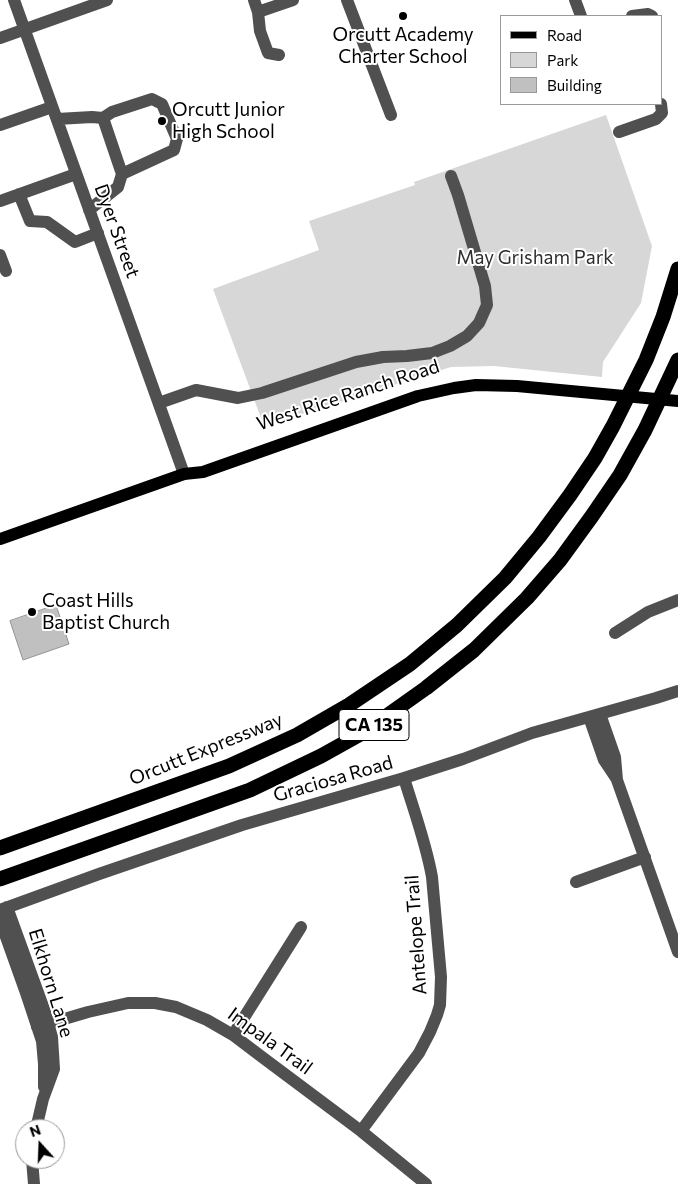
<!DOCTYPE html>
<style>
body{margin:0}
#map{position:relative;width:678px;height:1184px;overflow:hidden;background:#fff;font-family:Commissioner,sans-serif}
canvas{display:block}
.legend{position:absolute;left:500px;top:15px;width:162px;height:90px;box-sizing:border-box;background:#fff;border:1px solid #999;margin:0;padding:6px 9px;list-style:none;font-size:15px;color:#000}
.legend li{display:flex;align-items:center;gap:10px;height:25px}
.legend b{width:25px;border:1px solid #999}
.north{position:absolute;left:15px;top:1119px;width:50px;height:50px;box-sizing:border-box;background:#fff;border:1px solid #999;border-radius:50%;rotate:340deg;font-size:14px;font-weight:700;line-height:20px;text-align:center;color:#000}
.north::after{content:'';display:block;margin:auto;width:18px;height:22px;background:#000;clip-path:polygon(50% 0,100% 100%,50% 72%,0 100%)}
</style>
<div id="map">
<canvas width="678" height="1184"></canvas>
<ul class="legend">
<li><b style="height:6px;background:#000"></b>Road</li>
<li><b style="height:14px;background:#d7d7d7"></b>Park</li>
<li><b style="height:14px;background:#c0c0c0"></b>Building</li>
</ul>
<div class="north">N</div>
</div>
<script>
const ctx = document.querySelector('canvas').getContext('2d');
ctx.lineJoin = 'round';
function paint(path, color) { ctx.fillStyle = color; ctx.fill(path, 'evenodd'); }
function trace(path, color, width, dash) { ctx.strokeStyle = color; ctx.lineWidth = width; ctx.lineCap = dash ? 'butt' : 'round'; ctx.setLineDash(dash || []); ctx.stroke(path); }
function drawText(font, color, halo, rows, align = 'center') {
  ctx.font = font + ' Commissioner,sans-serif'; ctx.lineWidth = 4; ctx.setLineDash([]); ctx.textBaseline = 'middle'; ctx.strokeStyle = halo; ctx.fillStyle = color; for (const [text, x, y, turn = 0] of rows) {
    ctx.save(); ctx.translate(x, y); ctx.rotate((+turn || 0) * Math.PI / 180); ctx.textAlign = isNaN(turn) ? turn : align; if (halo) ctx.strokeText(text, 0, 0); ctx.fillText(text, 0, 0); ctx.restore();
  }
}
paint(new Path2D(`
 M606,115L652,246L641,303L603,362L602,377L494,366L451,367L264,426L213,289L319,250L309,221L415,185L414,182Z`), '#d7d7d7');
const building = new Path2D(`
 M56,605L69,644L23,660L10,621Z`);
paint(building, '#c0c0c0');
trace(building, '#949494', 1);
trace(new Path2D(`
 M14,0L184,474
 M254,0L258,12L293,0
 M347,0L391,115
 M575,0L581,16
 M258,12L260,31L268,53L279,55
 M632,16L648,14L652,16
 M0,38L107,0
 M103,118L122,174
 M57,119L92,117L103,118L112,112L152,99L162,104L177,139L174,150L122,174L118,187L89,210
 M0,125L52,107
 M619,132L656,119L662,113L661,104
 M19,194L30,221L47,222L75,242L98,233
 M0,201L76,174
 M0,255L6,271
 M159,403L196,390L238,398L262,393L356,362L383,357L407,356L432,353L450,346L467,336L479,323L487,305L485,286L458,195L451,176
 M615,633L648,612L678,600
 M600,714L615,757L617,780L678,952
 M589,717L604,760L616,778
 M576,882L645,857
 M7,907L44,1009L52,1037L54,1069L43,1099L36,1129
 M0,910L99,874L242,825L404,778L463,759L532,733L656,698L678,691
 M0,920L26,993L42,1041L44,1064V1087
 M37,1027L88,1012L128,1003H155L176,1007L207,1020L233,1035L262,1057L361,1131L426,1184
 M233,1035L301,927
 M361,1131L419,1053L430,1032L437,1015L440,1005L441,977L432,877C426,843 414,811 404,778
 M32,1159L34,1184`), '#505050', 12);
trace(new Path2D(`
 M0,539L184,474L203,472L418,396L454,388L476,385L517,386L678,401`), '#000', 12);
trace(new Path2D(`
 M0,848L229,766L297,735L349,705L410,664L457,625L505,578L539,537L570,495L595,458L613,426L646,360L663,317L678,269
 M0,879L250,790L321,756L364,732L426,688L474,650L527,598L560,560L592,516L620,475L645,430L678,360`), '#000', 15);
for (const [x, y, r, color] of [
 [403,16,5,"#000"],
 [162,121,5,"#000"],
 [32,612,5,"#000"]
]) { const dot = new Path2D(); dot.arc(x, y, r, 0, 2 * Math.PI); ctx.fillStyle = color; ctx.fill(dot); trace(dot, '#fff', 2); }
for (const [x, y, w] of [
 [374,725,70]
]) { const box = new Path2D(); box.roundRect(x - w / 2, y - 15.5, w, 31, 4); ctx.fillStyle = '#fff'; ctx.fill(box); trace(box, '#000', 1); }
drawText('bold 18px', '#000', null, [
 ["CA 135",374,725]
]);
drawText('19px', '#000', '#fff', [
 ["Orcutt Academy",403,35,"center"],
 ["Charter School",403,57,"center"],
 ["Orcutt Junior",172,110],
 ["High School",172,132],
 ["Coast Hills",42,601],
 ["Baptist Church",42,623]
], 'left');
drawText('19px', '#000', '#fff', [
 ["Dyer Street",117,231,70],
 ["West Rice Ranch Road",348,395,-18],
 ["Orcutt Expressway",206,749,-22],
 ["Graciosa Road",333,779,-16],
 ["Antelope Trail",416,935,-94],
 ["Elkhorn Lane",51,983,73],
 ["Impala Trail",270,1041,36]
]);
drawText('19px', '#2e2e2e', '#fff', [
 ["May Grisham Park",535,258]
]);
</script>
